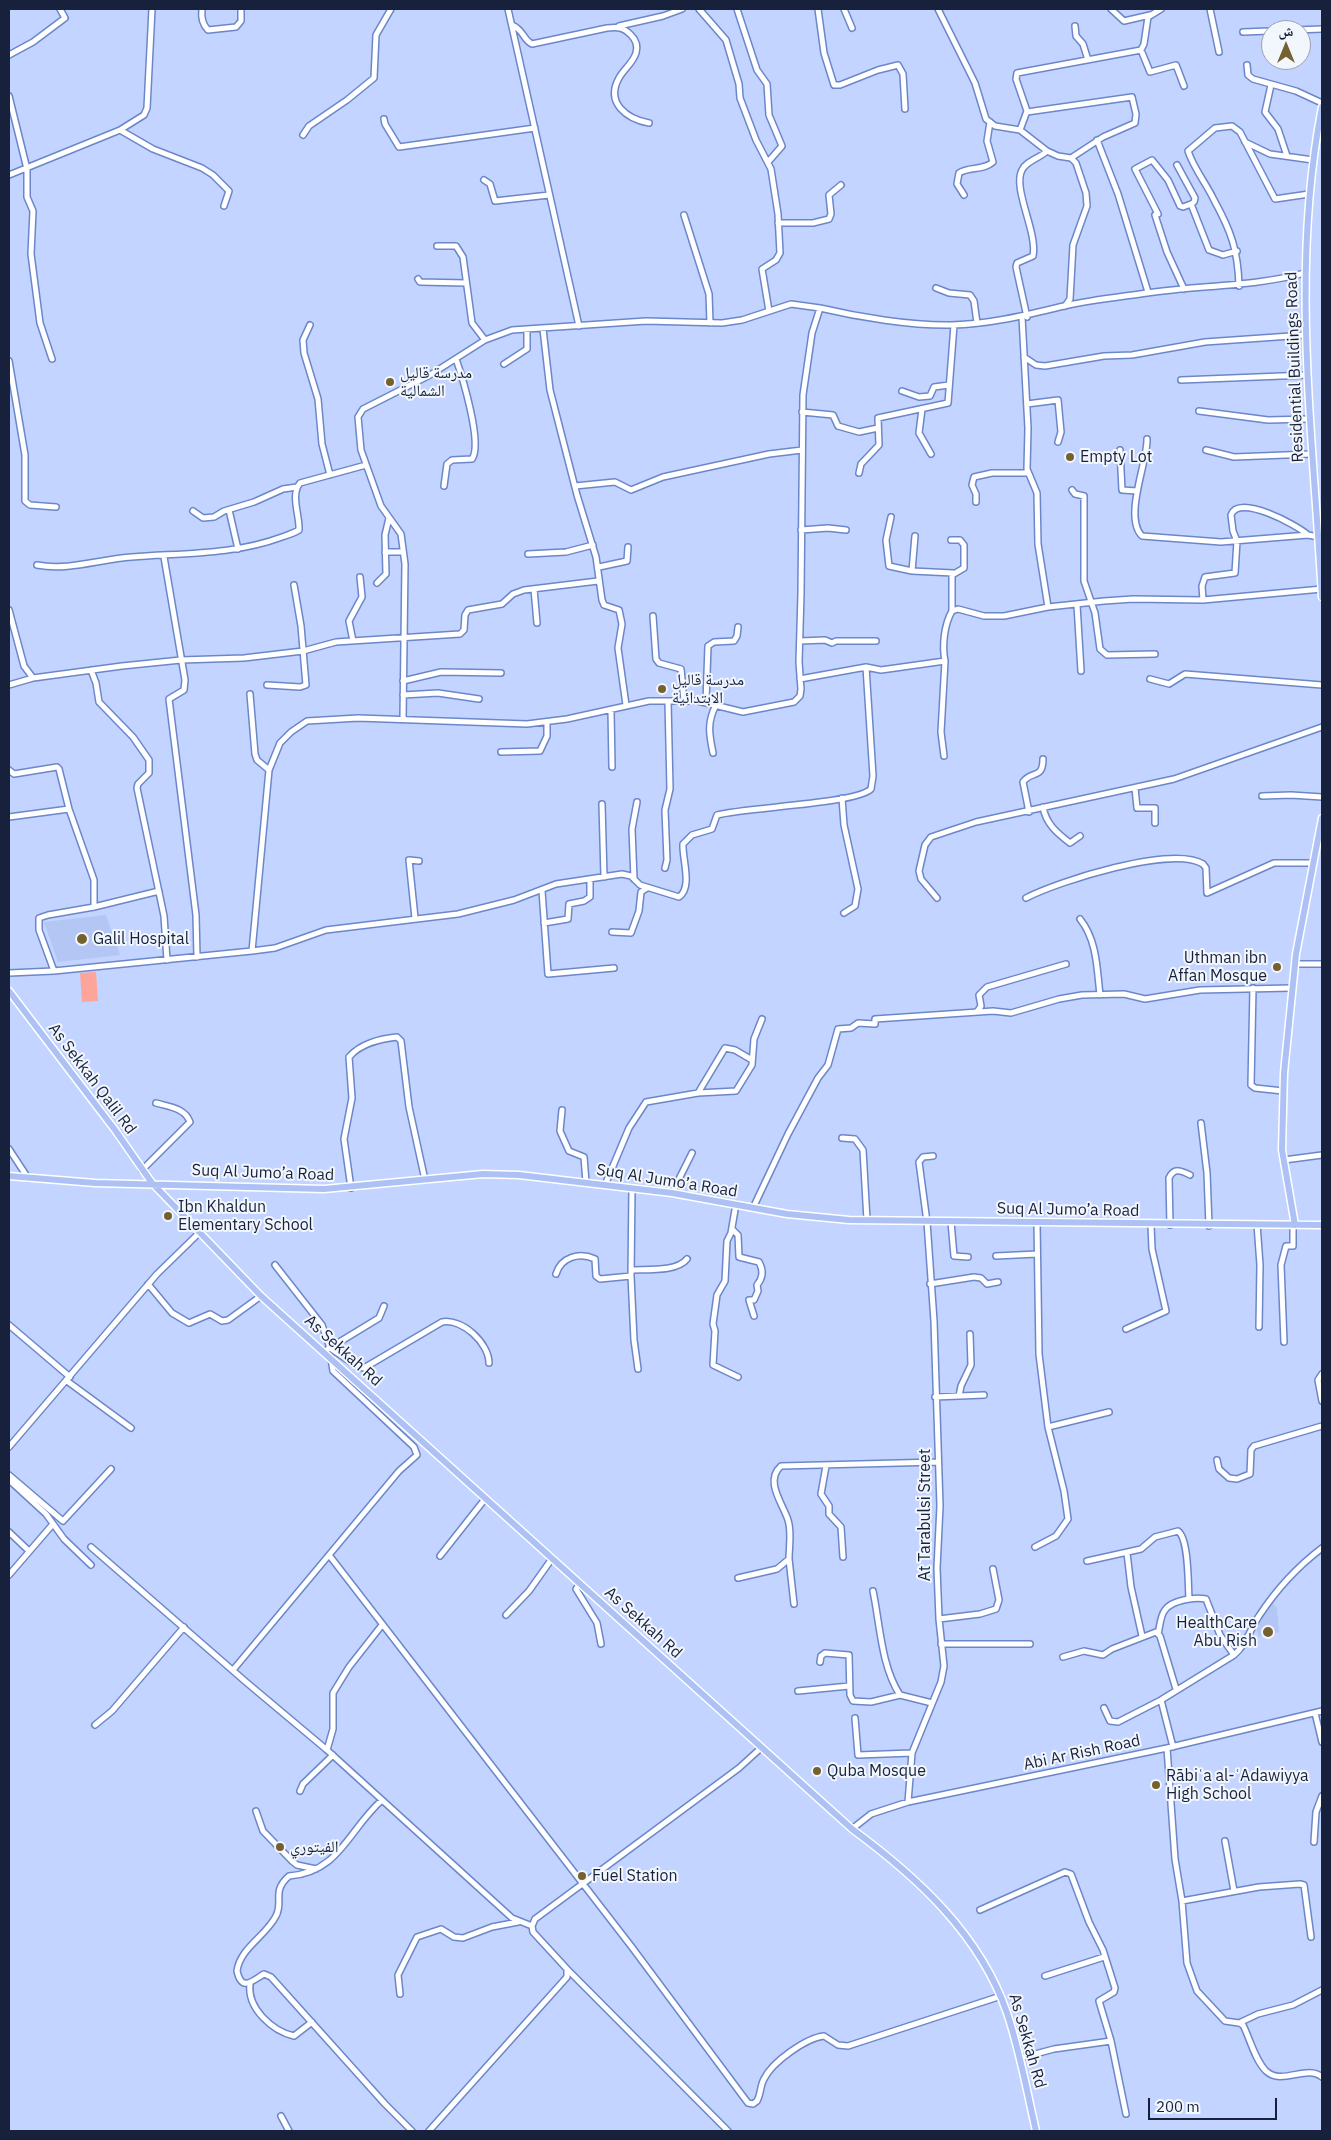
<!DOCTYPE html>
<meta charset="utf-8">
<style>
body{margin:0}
#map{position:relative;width:1331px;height:2140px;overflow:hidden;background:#c2d4ff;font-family:"IBM Plex Sans","Noto Naskh Arabic",sans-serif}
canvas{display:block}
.frame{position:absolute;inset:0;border:10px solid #17213b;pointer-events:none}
.north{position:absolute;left:1261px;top:20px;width:50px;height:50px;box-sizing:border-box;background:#f2f6fd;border:1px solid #9aa1af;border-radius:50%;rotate:0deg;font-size:14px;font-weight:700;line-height:20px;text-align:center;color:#17213b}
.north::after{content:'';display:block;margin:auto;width:18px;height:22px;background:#756030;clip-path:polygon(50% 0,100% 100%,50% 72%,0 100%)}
.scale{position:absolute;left:1148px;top:2098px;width:129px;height:22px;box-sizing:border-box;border:2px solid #17213b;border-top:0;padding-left:6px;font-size:15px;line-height:18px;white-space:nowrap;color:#17213b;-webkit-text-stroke:4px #f2f6fd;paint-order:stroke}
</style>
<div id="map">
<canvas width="1331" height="2140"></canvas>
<div class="frame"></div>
<div class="north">ش</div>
<div class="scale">200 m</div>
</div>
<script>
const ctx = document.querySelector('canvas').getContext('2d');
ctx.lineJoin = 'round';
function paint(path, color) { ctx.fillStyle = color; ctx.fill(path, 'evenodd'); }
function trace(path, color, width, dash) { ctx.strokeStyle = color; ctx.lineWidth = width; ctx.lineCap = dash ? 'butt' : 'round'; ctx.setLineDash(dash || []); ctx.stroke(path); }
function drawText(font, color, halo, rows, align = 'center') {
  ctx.font = font + ' "IBM Plex Sans","Noto Naskh Arabic",sans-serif'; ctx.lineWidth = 4; ctx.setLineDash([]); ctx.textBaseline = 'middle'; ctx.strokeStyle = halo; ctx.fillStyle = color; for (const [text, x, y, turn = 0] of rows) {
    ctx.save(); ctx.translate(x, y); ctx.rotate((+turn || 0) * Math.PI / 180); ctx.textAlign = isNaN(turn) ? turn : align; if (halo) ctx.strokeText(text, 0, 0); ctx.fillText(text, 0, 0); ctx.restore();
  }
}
paint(new Path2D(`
 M106,915L120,955L58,962L44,922Z
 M1272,1602L1277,1608L1279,1632L1259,1637L1256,1628Z`), '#b3c6f4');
paint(new Path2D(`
 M96,972L98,1001L82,1002L80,973Z`), '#fea59b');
const minor = new Path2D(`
 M202,9C201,17 202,24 208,30L236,27L241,21V9
 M508,9L579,326
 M699,9L726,40L739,84L740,98L756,140L771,169L778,214L780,253L776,260L762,269L769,311
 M737,9L757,70L767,84L769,115L782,146L768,162
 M818,9L824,53L834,85H840L878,70L898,65L903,74L905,109
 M844,9L852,28
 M938,9L975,83L986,119L995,126L1020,130L1047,151L1058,156L1071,158L1076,163L1086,193L1087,206L1073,245L1070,299L1065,306
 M1111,9L1124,21L1150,15
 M1210,9L1219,52
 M512,25C524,30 523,40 532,44L607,28C618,27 623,27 631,35C636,40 638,46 636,53C633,63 624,69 619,78C605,103 627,119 649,123
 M619,26L663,16L682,9
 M1075,26L1076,36L1083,44L1088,60
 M1243,32L1322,29
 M1141,50L1150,72L1176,65L1184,86
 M9,55L33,42L65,18L60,9
 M1247,65L1248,75L1253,79L1296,91L1322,103
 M1271,85L1265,112L1278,129L1287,156
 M9,96L27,169V197L33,211L31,254L40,323L52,359
 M1027,112L1132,97L1136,114L1135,123L1103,137L1071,158
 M384,119L385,124L399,147L535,128
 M120,130L153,149L202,168L213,175L229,191L224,206
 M1020,130L1027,111L1016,79L1017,73L1141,50L1144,44L1148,17L1161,9
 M303,135L309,126L347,100L374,78L376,35L391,9
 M1097,140L1118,194L1148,292
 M1245,142L1270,154L1313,160
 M1177,165L1195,198L1194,202L1191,204
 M9,175L120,130L144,115L147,108L152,9
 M484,180L490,184L495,201L549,195
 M964,195L957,184L959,173C969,166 983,171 993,162L987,141L990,122
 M684,215L709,294L710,323
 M778,223H813L829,219L831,214L829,195L841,185
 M437,246H456L463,257L472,323L485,340
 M418,279L420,282L466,283
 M1239,286C1238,250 1231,231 1214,200C1206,183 1194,169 1188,151L1215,128L1232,126L1240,132L1275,199L1309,194
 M936,288L949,293L970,295L974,301L977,323
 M1184,289L1167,252L1155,215L1158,214L1135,169L1152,160L1168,180L1180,206L1183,207L1191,204L1209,250L1223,255L1237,251
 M820,308C858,317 912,326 952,325C991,324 1026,315 1064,306C1091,300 1119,297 1147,293C1201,285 1251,287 1305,273
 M1022,317L1028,428L1027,469L1037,493L1038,544L1048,607
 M1027,317L1016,267L1017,263L1033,256C1038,233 1012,188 1022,170C1026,161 1040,158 1047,151
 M310,325L303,340L304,353L318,399L322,444L330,475
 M543,329L550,390L577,495L596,557L602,600L604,605L619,610L622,624L618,648L626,705
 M1024,357L1036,365L1045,366L1104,356L1132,355L1205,342L1305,335
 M9,361L25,455V501L30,505L56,507
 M504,364L527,349V329
 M1181,380L1307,375
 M902,391L919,397L930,396L934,387L949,385
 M1027,404L1058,400L1061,432L1058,442
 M922,409L919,433L931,454
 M1199,411L1268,420L1310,419
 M802,412L833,415L838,426L859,432L878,428
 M1147,439C1148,461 1123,517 1142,536L1221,542L1308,535L1318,537
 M1120,450L1122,490L1137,491
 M1206,450L1234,457L1311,454
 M859,473L861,464L879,445L878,418L948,403L954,325
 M444,486L447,464L452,460L472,459C483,444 462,376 456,359
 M575,486L615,482L631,490L663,477L769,454L802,450
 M1072,490L1075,494L1084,496V581L1095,613L1100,649L1107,655L1155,654
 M976,502V494L972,485L974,477L992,473H1028
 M229,510L238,549
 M193,511L203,518L214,517L224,511L254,502L283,489L297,487
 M891,517L886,540L889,566L912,571L953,573
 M801,530L828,528L846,530
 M951,540H960L964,545V568L952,575V611
 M385,552H403
 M528,554L566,552L593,545
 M164,557L185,680L184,690L169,699L196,915L197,957
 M37,565C69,571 100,559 132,557C182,553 234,555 282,537C288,535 294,533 299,530C300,516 290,495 300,483L366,465
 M599,567L627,561L628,547
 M912,571L915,536
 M377,583L386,574L385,535L389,518
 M534,589L537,623
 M1203,600L1202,586L1205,577L1235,573L1237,541L1233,531L1231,515C1238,493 1297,525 1308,535
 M1077,605L1081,671
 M9,610L24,666L33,678
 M653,616L656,659L659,663L681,669L684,701
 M353,641L349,621L362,597L360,577
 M800,641L825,640L832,643L836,641H876
 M91,670L96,683L99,702L133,737L149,760V773L138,784L137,788L164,916L167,960
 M800,679L866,667L881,670L945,661C942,646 944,625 952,611L958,609L984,616H1004L1048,607L1104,601L1133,599L1203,600L1322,589
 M1150,679L1169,684L1185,674L1322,685
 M403,681L441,672L501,673
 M9,685L33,678L122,666L181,660L244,658L303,651L336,642L460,634L464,630L465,615L468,610L502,604L513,594L524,590L598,581
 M267,685L300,687L306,685L301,626L294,585
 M250,694L255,754L257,760L269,770
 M403,695L438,693L479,699
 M706,702L708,646L714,642L734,641L737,636L738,627
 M611,710L612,767
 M501,752L540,751L547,736V722
 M713,753C709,734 707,722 716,705
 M944,756L941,732L945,661
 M9,770L14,774L57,767L59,769L69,809L94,880V907L48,915L39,918V930L54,971
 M1135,788L1137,808H1155V823
 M1262,796L1291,795L1322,797
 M842,798L844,825L858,889L855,906L844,913
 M602,804L604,877
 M1043,807C1046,824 1057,833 1070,843L1080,836
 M1029,812L1023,782C1031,770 1043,780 1043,759
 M9,817L69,809
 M665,868L667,860L665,810L670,789L668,701
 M634,879L632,829L637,802
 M542,891L548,974L614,968
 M937,898L921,879L919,871L925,845L931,837L976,822L1174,779L1322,727
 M1026,898C1059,881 1172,845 1203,864L1206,868L1207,893L1274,863H1313
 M94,907L159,891
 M415,918L409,860L419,861
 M1080,919C1097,940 1097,969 1100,995
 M544,923L568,919L569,904L584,901L590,897V879
 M612,932L631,933L639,911L641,892L647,888
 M252,951L275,948L326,930L458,914L514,900L556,884L622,874L631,876L640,885L679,897C693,887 682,859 683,844L692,835L712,829L717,815C748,807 855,804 871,789L873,776L866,667
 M1295,964H1322
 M9,973L54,971L252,951L269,770L280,743L291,732L307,721L358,718L527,724L567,719L649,701H698L743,712L794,702L800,696L801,689L799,662L801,594L803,395L812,333L820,308L791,304L742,320L722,323L646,321L512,330L485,340L430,375L363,409L358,417L361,450L381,506L401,534L405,564L403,719
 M1253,988L1251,1085L1255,1088L1283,1091
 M977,1012L981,1006L979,995L987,987L1066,964
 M698,1093L725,1048L735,1050L752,1060
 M562,1110L560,1131L569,1151L584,1157L586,1182
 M1201,1123L1207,1173L1209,1226
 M842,1138L855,1139L863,1150L867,1220
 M9,1149L28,1178
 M1284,1160L1322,1155
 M142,1170L190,1122C185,1108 170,1107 156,1103
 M605,1185L629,1128L646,1102L698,1093L736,1091L752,1065L754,1039L762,1019
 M351,1188L344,1139L352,1098L349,1057C361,1043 380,1039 397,1037L401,1041L409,1107L425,1180
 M632,1188L631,1276L634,1340L638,1369
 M672,1193L692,1153
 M736,1204L731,1233L727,1241L725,1281L717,1295L713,1324L715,1331L713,1365L738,1377
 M753,1208L788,1134L818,1078L828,1065L838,1029L851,1028L858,1023L875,1024V1019L993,1011L1011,1013L1059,999L1082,995L1124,994L1145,999L1200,990L1291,988
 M951,1222L954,1256L968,1257
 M1257,1224L1260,1265L1259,1327
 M1170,1225L1169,1178C1174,1167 1182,1171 1190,1175
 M732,1229L738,1235L739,1257L759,1262C764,1271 763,1278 757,1285L758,1291L754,1300H749L754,1316
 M996,1256L1037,1254
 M275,1265L322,1325L330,1348L358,1367L364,1368L442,1322C462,1318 489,1343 489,1363
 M631,1270C646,1269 677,1272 687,1259
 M556,1274C561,1257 579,1252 595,1259L596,1276L600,1279L631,1276
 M148,1284L172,1313L189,1323L210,1314L222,1321L228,1320L261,1296
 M930,1284L974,1277L981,1278L987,1284L998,1282
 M9,1325L70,1377
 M1126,1329L1166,1311L1152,1249L1151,1225
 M1284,1342L1281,1265L1286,1246H1293V1225
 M328,1349L379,1318L384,1306
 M1322,1374L1318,1380L1322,1401
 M67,1381L131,1428
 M959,1396L961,1386L971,1365L970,1334
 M935,1397L984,1395
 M1048,1427L1109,1412
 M9,1447L157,1274L199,1233
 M1217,1460L1219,1469L1229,1478L1237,1479L1250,1474L1251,1450L1254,1446L1322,1426
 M826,1466L821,1494L829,1506V1514L841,1527L843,1557
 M9,1475L63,1521L111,1469
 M9,1480L46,1514L64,1539L91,1565
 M9,1532L29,1551
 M91,1547L246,1682L327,1750L512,1918L532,1926
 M1035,1547L1056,1536L1068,1519L1064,1491L1048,1427L1039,1354L1037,1223
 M1127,1553L1131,1587L1142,1636
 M329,1555L399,1471L417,1455L414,1447L333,1371L331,1358
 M440,1556L485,1499
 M789,1559L794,1604
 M1087,1561L1141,1549L1155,1537L1178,1531C1189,1539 1188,1585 1189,1599
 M9,1575L53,1524
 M738,1578L777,1569L789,1559C789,1548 792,1532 788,1520C783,1504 764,1481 781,1466L938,1462
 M580,1584L576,1589L597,1623L601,1644
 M873,1591C880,1624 881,1666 900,1695
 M506,1615L529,1591L551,1560
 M939,1619L980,1614L996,1609L999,1600L993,1569
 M1158,1634C1160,1627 1160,1616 1165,1610C1172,1600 1194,1597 1206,1599L1220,1635L1234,1655
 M941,1644H1030
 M1063,1657L1084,1651L1103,1655L1112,1649L1156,1632L1160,1636L1176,1689
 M820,1662L821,1656L825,1653L849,1655L850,1695L853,1701L871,1702L900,1695L932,1703
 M233,1670L329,1555L631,1946L748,2103L753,2104L757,2101C761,2094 760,2086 764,2079C772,2062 806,2038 824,2036L838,2045L848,2046L1001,1996
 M798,1691L849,1686
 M1161,1700L1173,1747
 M1104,1708L1110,1721L1118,1722L1161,1700L1234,1655C1247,1644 1250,1629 1259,1616C1276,1590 1297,1567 1322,1548
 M1315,1713L1322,1742
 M855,1718L858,1755L912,1753
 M95,1725L112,1711L184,1627
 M1167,1748L1175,1859L1182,1901L1187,1963L1197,1991L1225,2021L1239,2023L1258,2014L1293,2005L1322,1990
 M327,1750L333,1729V1693L349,1667L382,1625
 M300,1791L303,1784L333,1755
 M382,1800C348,1830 340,1872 289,1876C271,1892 284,1901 276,1916C266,1936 240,1948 237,1971C242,1993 253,1980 264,1974L271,1977L385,2104L412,2131
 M908,1802L912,1753L941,1682L944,1666L939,1619L937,1568L940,1506L934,1321L927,1222L919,1162L923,1157L933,1156
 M256,1811L263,1831L292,1861L297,1865L316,1869
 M852,1829L871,1814L908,1802L1167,1748L1322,1711
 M1225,1841L1234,1891
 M1314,1842L1316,1812L1322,1796
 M1182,1901L1259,1887L1300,1884L1304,1885L1311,1937
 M980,1910L1065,1872L1071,1874L1089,1922L1103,1950L1115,1988L1114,1992L1099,2001L1111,2041
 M567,1969L728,2131
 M1045,1976L1104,1957
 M250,1984C247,2008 272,2031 294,2036L312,2022
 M400,1994L398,1975L417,1937L441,1929L454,1937L463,1938L492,1927L518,1922
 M1239,2023L1243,2025C1250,2039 1255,2060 1266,2071C1282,2086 1307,2064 1322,2077
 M1020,2058L1054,2049L1111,2041L1126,2114
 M281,2116L289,2131
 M429,2131L567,1977V1969L533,1932L532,1926L535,1919L739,1768L761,1748`);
const major = new Path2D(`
 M1322,107C1290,270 1313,433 1322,597
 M9,991L115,1130L152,1183L261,1296L852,1829C917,1877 980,1934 1007,2013C1020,2051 1027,2092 1036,2131
 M9,1176L95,1183L324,1189L483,1174L519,1175L672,1193L787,1214L849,1220L1322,1225
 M1295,1225L1282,1150L1284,1073L1296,954L1322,818`);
trace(minor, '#6c87c9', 8);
trace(major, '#fff', 9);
trace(minor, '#fff', 5);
trace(major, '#adc1f4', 6);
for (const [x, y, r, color] of [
 [390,382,5,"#756030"],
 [1070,457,5,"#756030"],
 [662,689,5,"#756030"],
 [82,939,6,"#756030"],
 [1277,967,5,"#756030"],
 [168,1216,5,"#756030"],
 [1268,1632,6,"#756030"],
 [817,1771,5,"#756030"],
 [1156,1785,5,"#756030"],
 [280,1847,5,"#756030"],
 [582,1876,5,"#756030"]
]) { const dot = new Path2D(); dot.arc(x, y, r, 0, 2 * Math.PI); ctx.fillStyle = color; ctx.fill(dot); trace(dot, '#f2f6fd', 2); }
drawText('16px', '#17213b', '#f2f6fd', [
 ["Residential Buildings Road",1295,367,-92],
 ["As Sekkah Qalil Rd",92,1079,53],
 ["Suq Al Jumo’a Road",263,1173,2],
 ["Suq Al Jumo’a Road",667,1181,9],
 ["Suq Al Jumo’a Road",1068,1210,1],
 ["As Sekkah Rd",343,1351,42],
 ["At Tarabulsi Street",925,1515,-90],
 ["As Sekkah Rd",643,1623,42],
 ["Abi Ar Rish Road",1082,1753,-12],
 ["As Sekkah Rd",1027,2041,74]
]);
drawText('16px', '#17213b', '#f2f6fd', [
 ["مدرسة قاليل",400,373],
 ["الشمالية",400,391],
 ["Empty Lot",1080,457],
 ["مدرسة قاليل",672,680],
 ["الابتدائية",672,698],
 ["Galil Hospital",93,939],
 ["Uthman ibn",1267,958,"right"],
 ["Affan Mosque",1267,976,"right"],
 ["Ibn Khaldun",178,1207],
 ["Elementary School",178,1225],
 ["HealthCare",1257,1623,"right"],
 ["Abu Rish",1257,1641,"right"],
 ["Quba Mosque",827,1771],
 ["Rābiʿa al-ʿAdawiyya",1166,1776],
 ["High School",1166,1794],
 ["الفيتوري",290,1847],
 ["Fuel Station",592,1876]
], 'left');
</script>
